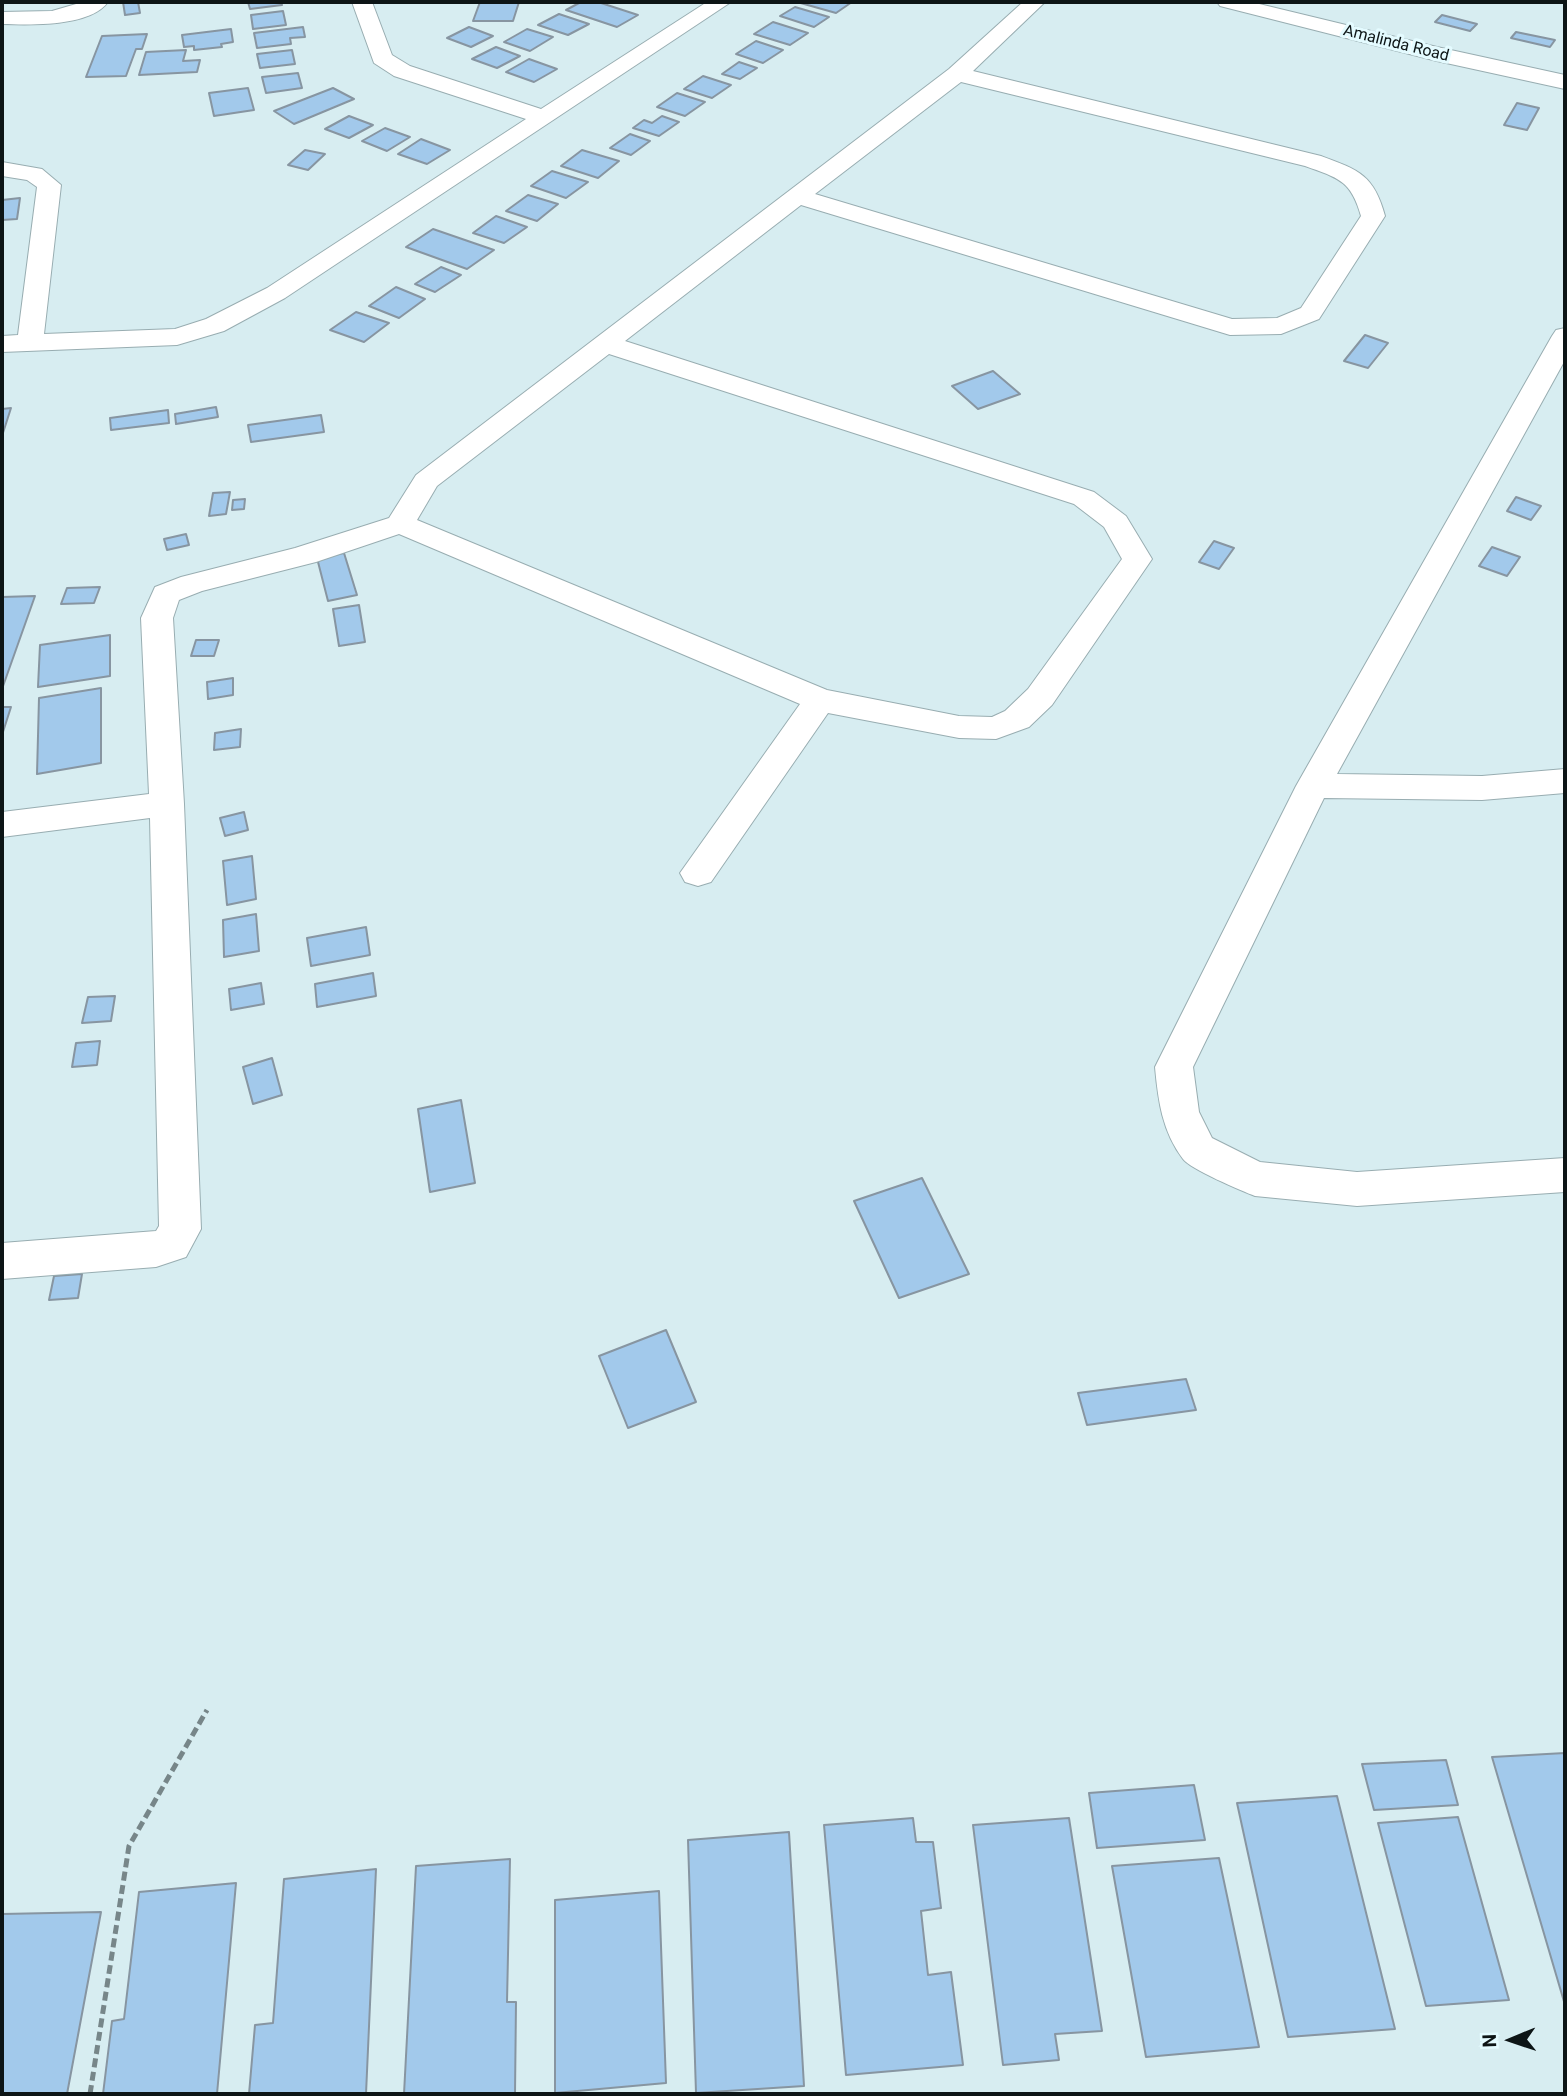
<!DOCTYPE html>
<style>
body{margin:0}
#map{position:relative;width:1567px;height:2096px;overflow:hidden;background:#d7edf1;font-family:Roboto,sans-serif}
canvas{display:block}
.frame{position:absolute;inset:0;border:4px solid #0d1516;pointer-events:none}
.north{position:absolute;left:1476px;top:2005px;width:70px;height:70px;-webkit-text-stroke:5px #e4fbff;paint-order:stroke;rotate:268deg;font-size:19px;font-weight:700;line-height:28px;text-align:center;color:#0d1516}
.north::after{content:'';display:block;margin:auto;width:24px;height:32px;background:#0d1516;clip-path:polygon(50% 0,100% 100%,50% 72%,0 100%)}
</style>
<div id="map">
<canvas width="1567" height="2096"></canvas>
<div class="frame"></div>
<div class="north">N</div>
</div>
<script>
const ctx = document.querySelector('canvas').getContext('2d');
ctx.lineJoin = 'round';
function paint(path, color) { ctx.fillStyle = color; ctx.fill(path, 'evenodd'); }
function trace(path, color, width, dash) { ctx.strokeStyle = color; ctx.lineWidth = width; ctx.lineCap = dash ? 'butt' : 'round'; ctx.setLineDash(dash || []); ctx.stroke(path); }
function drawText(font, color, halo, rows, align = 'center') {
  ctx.font = font + ' Roboto,sans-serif'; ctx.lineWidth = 6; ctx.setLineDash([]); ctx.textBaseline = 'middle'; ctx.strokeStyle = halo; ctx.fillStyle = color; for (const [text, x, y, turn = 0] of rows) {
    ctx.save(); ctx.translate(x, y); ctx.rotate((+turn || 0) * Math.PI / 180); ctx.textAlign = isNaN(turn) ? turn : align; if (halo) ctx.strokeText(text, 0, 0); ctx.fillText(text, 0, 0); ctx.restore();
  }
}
const building = new Path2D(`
 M123,2H138L140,13L125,15Z
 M248,2H281L282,5L250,9Z
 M480,2H519L513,21H473Z
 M581,2H598L638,15L617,27L566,10Z
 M797,2H852L836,13Z
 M795,7L829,17L814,27L780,16Z
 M283,11L286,25L253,29L251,15Z
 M559,14L589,24L568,35L538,25Z
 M1442,15L1477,24L1470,31L1435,22Z
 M773,22L808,33L790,45L754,34Z
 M303,27L305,37L290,38L291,44L257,48L254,33Z
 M469,27L493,36L471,47L447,38Z
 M231,29L233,42L221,44L222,47L194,50V46L184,47L182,35Z
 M527,29L553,37L530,51L504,42Z
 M1516,32L1555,40L1550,47L1511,38Z
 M147,34L142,49H136L126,76L86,77L102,36Z
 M756,41L783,50L763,63L736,54Z
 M496,47L520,56L497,68L472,59Z
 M186,50L183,61L200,60L197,72L139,75L146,52Z
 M292,50L295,64L260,68L257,54Z
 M529,59L557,69L534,82L506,72Z
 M739,62L757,68L740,79L722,74Z
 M298,73L302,88L266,93L262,77Z
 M703,76L731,85L712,98L684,89Z
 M248,88L254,110L214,116L209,93Z
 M333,88L354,99L294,124L274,111Z
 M677,93L705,102L685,116L657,107Z
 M1517,103L1539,108L1527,130L1504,125Z
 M349,116L373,125L349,138L325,129Z
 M662,116L679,122L659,136L633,128L644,120L652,123Z
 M385,128L410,137L387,151L362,141Z
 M630,134L650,141L631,155L610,148Z
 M421,139L450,150L427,164L398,154Z
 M305,150L325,154L308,170L288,165Z
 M582,150L619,161L598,178L561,166Z
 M552,171L588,182L566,198L531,186Z
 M528,195L558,204L537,221L506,211Z
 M20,198L17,219L2,220V200Z
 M496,216L527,227L504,243L473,233Z
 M433,229L494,250L467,269L406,247Z
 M441,267L461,275L435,292L415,284Z
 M396,287L425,299L399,318L369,306Z
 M356,312L389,323L364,342L330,330Z
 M1365,335L1388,343L1368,368L1344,361Z
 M993,371L1020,394L978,409L952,386Z
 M216,407L218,417L176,424L175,414Z
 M11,408L2,436V409Z
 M168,410L169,423L111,430L110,418Z
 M321,415L324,432L251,442L248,425Z
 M230,492L226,514L209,516L213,493Z
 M1516,497L1541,506L1531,520L1507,511Z
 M245,499L244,509L232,510L233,500Z
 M186,534L189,545L167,550L164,539Z
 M1214,541L1234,548L1219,569L1199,562Z
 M1492,547L1520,557L1507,576L1479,566Z
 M344,553L357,595L328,601L317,558Z
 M100,587L94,603L61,604L67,588Z
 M35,596L2,689V597Z
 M359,605L365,642L339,646L333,609Z
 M110,635V676L38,687L40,645Z
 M196,640H219L214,656H191Z
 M233,678V695L208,699L207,682Z
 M101,688V763L37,774L39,698Z
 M2,707H11L2,735Z
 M241,729L240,747L214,750L215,733Z
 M244,812L248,830L225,836L220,818Z
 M252,856L256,899L227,905L223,861Z
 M256,914L259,951L224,957L223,920Z
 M366,927L370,955L311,966L307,938Z
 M373,973L376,996L317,1007L315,984Z
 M261,983L264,1004L231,1010L229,989Z
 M115,996L111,1021L82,1023L88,997Z
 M100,1041L97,1065L72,1067L76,1043Z
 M272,1058L282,1095L253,1104L243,1067Z
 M461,1100L475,1183L430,1192L418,1109Z
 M922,1178L969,1274L899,1298L854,1201Z
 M82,1274L78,1298L49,1300L54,1276Z
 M666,1330L696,1402L628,1428L599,1356Z
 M1186,1379L1196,1410L1087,1425L1078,1393Z
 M1565,1753V2005L1492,1757Z
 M1446,1760L1458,1805L1374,1810L1362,1764Z
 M1194,1785L1205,1840L1097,1848L1089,1793Z
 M1337,1796L1395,2029L1288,2037L1237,1803Z
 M1458,1817L1509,2000L1426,2006L1378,1823Z
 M913,1818L916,1842H933L941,1908L921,1911L928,1975L951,1972L963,2065L846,2075L824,1825Z
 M1069,1818L1102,2031L1055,2034L1059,2060L1003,2065L973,1825Z
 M789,1832L804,2086L696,2093L688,1840Z
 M1219,1858L1259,2047L1146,2057L1112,1866Z
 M510,1859L507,2002H516L515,2094H404L416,1866Z
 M376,1869L366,2094H249L255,2025L273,2023L284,1879Z
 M236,1883L217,2094H103L112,2021L124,2019L139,1892Z
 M659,1891L666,2083L555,2093V1900Z
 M101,1912L67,2094H2V1914Z`);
paint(building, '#a2c9eb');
trace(building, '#8795a1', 2);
const street = new Path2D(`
 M83,2H108C90,27 30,25 2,24V12L52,11Z
 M352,2H372L392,55L410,66L541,109L707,2H731L285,298L224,331L177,345L2,352V336L18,335L37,187L27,180L2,176V162L42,169L61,185L44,334L175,329L206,319L267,288L526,119L394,76L374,63Z
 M1023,2H1045L973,71L1321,156C1359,170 1374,175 1385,216L1319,319L1281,334L1230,335L801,205L625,341L1094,492L1126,516L1152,559L1052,705L1029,727L996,739L959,738L828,713L711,882L698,886L685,882L680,873L800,704L399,534L316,562L202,591L179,600L173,618L184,804L201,1229L186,1257L156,1267L2,1279V1243L156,1231L159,1226L150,818L2,837V812L149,794L141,618L155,587L181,577L295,548L389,518L416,475L949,69ZM961,82L1305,166C1338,178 1351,180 1361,216L1301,308L1277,318L1232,319L815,194ZM609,354L1074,504L1104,527L1122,559L1028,689L1005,711L992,717L959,716L827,690L417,520L437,486Z
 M1565,328V360L1337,774L1482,776L1565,769V793L1482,800L1324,798L1193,1067L1199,1112L1212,1138L1260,1162L1357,1172L1565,1158V1192L1357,1206L1255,1196C1242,1191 1190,1169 1183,1159C1162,1131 1158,1100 1155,1067L1296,786L1552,336L1556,330Z`);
const secondary = new Path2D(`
 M1217,2H1251L1437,47L1565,75V89L1437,61L1220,6Z`);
trace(street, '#98adb1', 2);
trace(secondary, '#98adb1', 2);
trace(new Path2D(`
 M90,2094L129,1846L207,1710`), '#778689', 5, [9, 4.5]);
paint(street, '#fff');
paint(secondary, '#fff');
drawText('16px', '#0d1516', '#e4fbff', [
 ["Amalinda Road",1396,44,14]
]);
</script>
